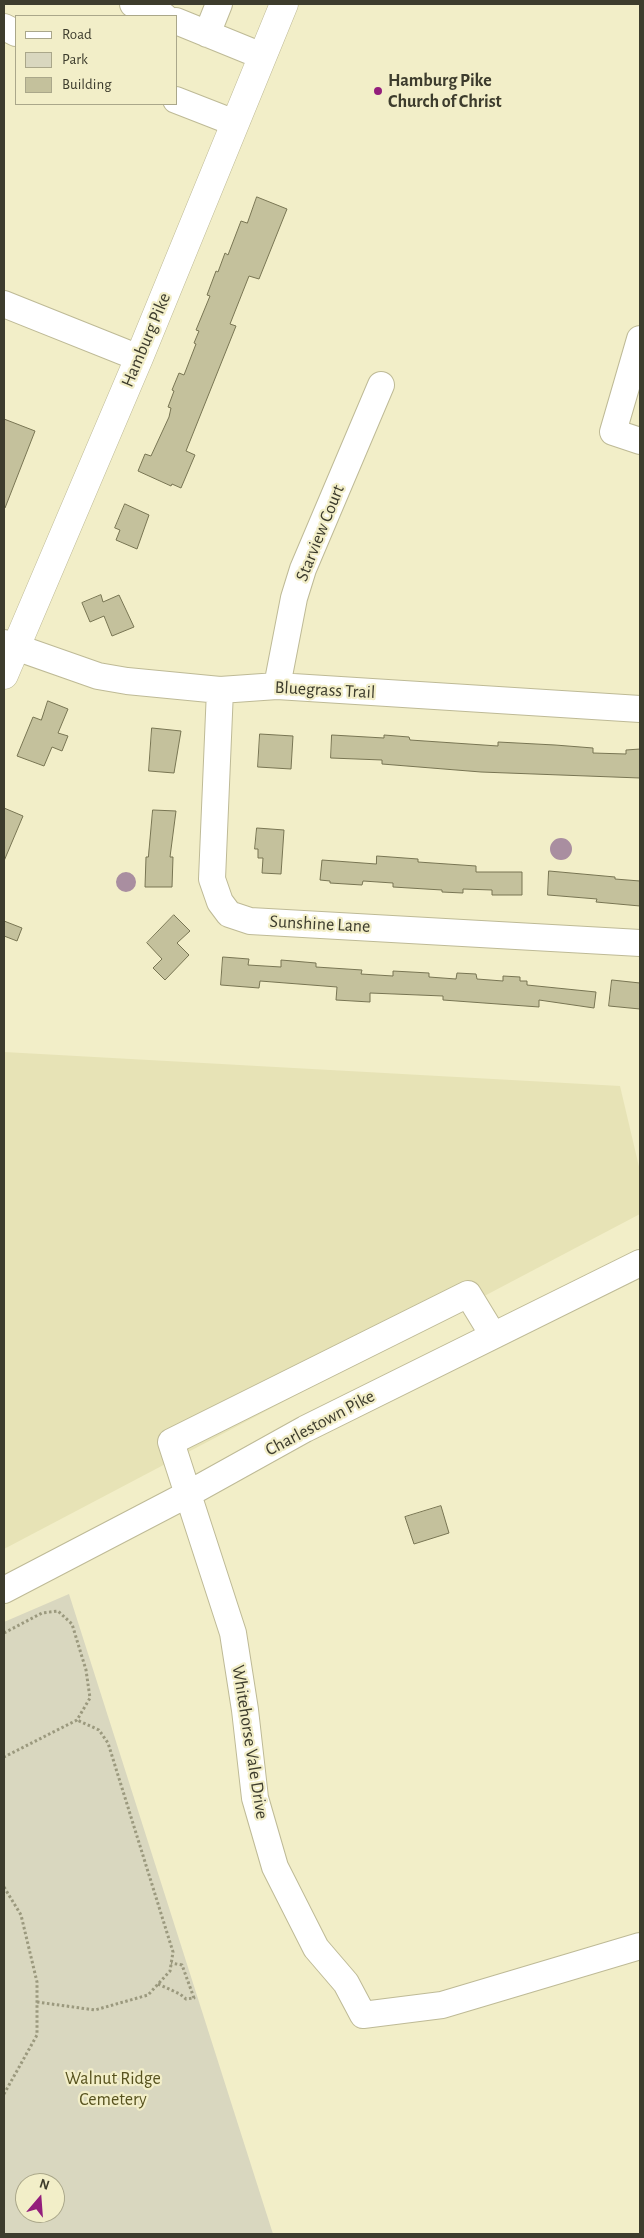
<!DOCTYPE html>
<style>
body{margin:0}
#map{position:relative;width:644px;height:2238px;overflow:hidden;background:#f2eec8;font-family:"Alegreya Sans",sans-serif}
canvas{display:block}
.frame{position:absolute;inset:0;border:5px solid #3d3c2d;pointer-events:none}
.legend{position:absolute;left:15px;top:15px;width:162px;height:90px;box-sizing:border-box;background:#f2eec8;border:1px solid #aaa78a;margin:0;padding:6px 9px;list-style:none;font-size:15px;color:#3d3c2d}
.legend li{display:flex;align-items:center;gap:10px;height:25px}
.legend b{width:25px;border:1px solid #aaa78a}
.north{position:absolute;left:15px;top:2173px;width:50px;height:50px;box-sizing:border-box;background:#f2eec8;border:1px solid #aaa78a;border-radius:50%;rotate:18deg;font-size:14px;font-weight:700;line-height:20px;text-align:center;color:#3d3c2d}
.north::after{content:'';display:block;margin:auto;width:18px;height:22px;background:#931e7c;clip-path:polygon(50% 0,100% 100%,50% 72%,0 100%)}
</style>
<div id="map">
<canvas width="644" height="2238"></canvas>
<div class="frame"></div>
<ul class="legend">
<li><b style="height:6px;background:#fff"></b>Road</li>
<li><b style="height:14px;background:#d9d7bf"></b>Park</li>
<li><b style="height:14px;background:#c4c19c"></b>Building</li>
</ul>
<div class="north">N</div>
</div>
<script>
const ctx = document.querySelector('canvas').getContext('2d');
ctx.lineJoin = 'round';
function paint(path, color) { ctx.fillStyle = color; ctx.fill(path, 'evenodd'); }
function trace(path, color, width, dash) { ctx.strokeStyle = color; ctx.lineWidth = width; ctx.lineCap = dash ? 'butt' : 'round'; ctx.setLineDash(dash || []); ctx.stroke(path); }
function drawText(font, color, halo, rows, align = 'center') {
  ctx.font = font + ' "Alegreya Sans",sans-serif'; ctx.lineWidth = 4.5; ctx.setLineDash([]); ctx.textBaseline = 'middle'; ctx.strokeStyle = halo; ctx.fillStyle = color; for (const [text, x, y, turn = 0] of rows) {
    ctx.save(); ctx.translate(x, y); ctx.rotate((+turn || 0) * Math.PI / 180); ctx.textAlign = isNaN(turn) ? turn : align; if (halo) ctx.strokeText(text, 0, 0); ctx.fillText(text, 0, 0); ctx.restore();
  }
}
paint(new Path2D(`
 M4,1052L620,1086L640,1171V1214L4,1549Z`), '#e7e3b6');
paint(new Path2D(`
 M69,1594L273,2234H4V1622ZM25,2183H55V2213H25Z`), '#d9d7bf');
paint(new Path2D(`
 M550 849a11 11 0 1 1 22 0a11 11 0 1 1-22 0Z
 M116 882a10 10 0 1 1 20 0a10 10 0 1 1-20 0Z`), '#a98ea0');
const building = new Path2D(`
 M257,197L287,209L259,279L249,276L230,324L236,326L186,451L195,455L181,488L172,484L171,486L138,471L145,454L151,456L169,417L171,408L168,407L174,391L172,390L179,373L184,375L196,344L194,343L199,331L196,330L210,296L207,295L216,271L218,272L225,253L228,255L241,221L247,223Z
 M4,419L35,431L5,508H4Z
 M125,504L149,515L137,549L116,540L120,530L115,528Z
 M101,595L103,602L119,595L134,627L112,636L104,616L90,622L82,603Z
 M48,701L68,709L58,733L68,736L62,751L52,747L44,766L17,756L33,717L41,720Z
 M152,728L181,731L174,773L149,771Z
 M260,734L293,736L291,769L258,767Z
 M332,735L384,738V735L409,737L410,740L498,746V742L555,745L593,748V753L626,754V750L640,749V778L481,772L382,764V760L331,758Z
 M4,808L23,816L4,861Z
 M153,810L176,811L170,857H173L172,887H145L146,857H148Z
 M257,828L284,830L281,874L262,873L263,858H258V849H255Z
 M377,856L418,859V862L476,866V872H522V895H492V890L463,889V893L442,892V890L393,887V883L363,881L362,885L330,883V881L320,880L322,860L376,864Z
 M549,871L615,877V879L640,881V906L596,902L597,899L548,895Z
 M174,915L190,931L177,943L189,955L165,980L153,968L162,959L147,943Z
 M4,921L22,928L17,941L4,936Z
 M223,957L249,959L248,965L281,967V960L316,963V967L362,970L361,974L393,976V971L429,973V977L456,979L457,973L476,974L477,979L503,981V976L520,977V981H527V985L596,992L594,1008L539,1000V1007L443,1000V996L370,993V1002L336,1000L337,987L260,981L259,988L221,985Z
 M612,980L640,983V1009L609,1006Z
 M441,1506L449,1533L414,1544L405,1517Z`);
paint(building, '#c4c19c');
trace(building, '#787553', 1);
const minor = new Path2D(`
 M133,4L164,16
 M176,21L262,56
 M4,27L16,33
 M207,34L219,4
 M176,100L235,123
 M4,304L139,358
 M640,339L613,432L640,441
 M4,643L98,676L127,681L220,690L277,686L640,709
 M277,686L294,598L303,569L381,385
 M220,690L212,879L220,902L229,914L250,921L640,943
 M493,1335L468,1294L171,1442L233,1633L245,1710L255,1798L275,1867L316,1948L346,1983L363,2015L442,2005L640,1946
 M4,1590L188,1494L305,1429L640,1263`);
const major = new Path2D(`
 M4,675L139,358L284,4`);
trace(minor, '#beba96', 28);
trace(major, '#beba96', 29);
trace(new Path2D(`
 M4,1633L42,1613L58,1611L72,1624L86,1670L90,1698L77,1720L4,1757
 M4,1887L21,1915L37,1982V2035L4,2094
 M158,1984L180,1994L186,1999L194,1998L182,1965L171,1963
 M37,2002L95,2010L148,1995L170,1971L173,1952L108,1743L99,1730L77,1720`), '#9b997e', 3, [2.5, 2.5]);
trace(minor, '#fff', 26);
trace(major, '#fff', 28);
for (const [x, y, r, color] of [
 [378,91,5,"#931e7c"]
]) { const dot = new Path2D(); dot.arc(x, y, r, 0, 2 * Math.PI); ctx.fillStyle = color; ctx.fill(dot); trace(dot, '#f2eec8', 2); }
drawText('bold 18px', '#3d3c2d', '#f2eec8', [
 ["Hamburg Pike",388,81],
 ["Church of Christ",388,102]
], 'left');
drawText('18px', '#3d3c2d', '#f2eec8', [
 ["Hamburg Pike",146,340,-67],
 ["Starview Court",320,533,-68],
 ["Bluegrass Trail",325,690,3],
 ["Sunshine Lane",320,924,3],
 ["Charlestown Pike",320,1423,-28],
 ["Whitehorse Vale Drive",250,1742,81]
]);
drawText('18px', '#57521e', '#f2eec8', [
 ["Walnut Ridge",113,2079],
 ["Cemetery",113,2100]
]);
</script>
